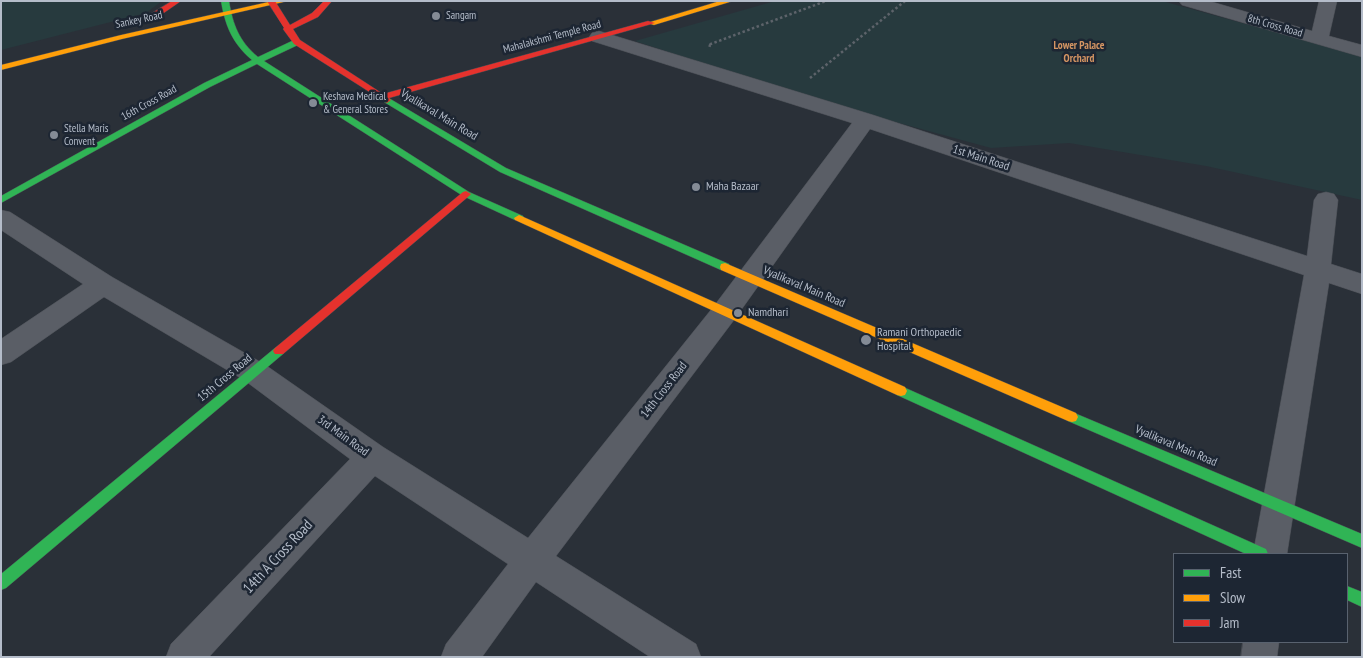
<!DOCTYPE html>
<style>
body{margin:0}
#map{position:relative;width:1363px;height:658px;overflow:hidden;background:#2a3038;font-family:"PT Sans Narrow",sans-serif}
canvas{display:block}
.frame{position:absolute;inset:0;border:2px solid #b4bcc9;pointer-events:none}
.legend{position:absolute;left:1173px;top:553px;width:175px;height:90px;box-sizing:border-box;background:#1d2633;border:1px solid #59626f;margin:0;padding:6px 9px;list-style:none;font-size:15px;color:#b4bcc9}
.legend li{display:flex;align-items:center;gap:10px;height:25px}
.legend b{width:25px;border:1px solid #59626f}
</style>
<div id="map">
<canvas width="1363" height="658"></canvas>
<div class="frame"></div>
<ul class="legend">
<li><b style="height:6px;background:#30b455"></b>Fast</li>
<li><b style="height:6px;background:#ff9f0a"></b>Slow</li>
<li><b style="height:6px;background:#e5322d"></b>Jam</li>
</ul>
</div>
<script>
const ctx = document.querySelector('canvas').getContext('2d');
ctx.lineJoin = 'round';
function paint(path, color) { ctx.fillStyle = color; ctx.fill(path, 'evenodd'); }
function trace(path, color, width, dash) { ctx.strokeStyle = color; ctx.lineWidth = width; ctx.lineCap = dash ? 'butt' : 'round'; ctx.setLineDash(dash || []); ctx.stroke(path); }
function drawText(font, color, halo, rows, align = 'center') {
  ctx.font = font + ' "PT Sans Narrow",sans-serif'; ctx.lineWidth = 5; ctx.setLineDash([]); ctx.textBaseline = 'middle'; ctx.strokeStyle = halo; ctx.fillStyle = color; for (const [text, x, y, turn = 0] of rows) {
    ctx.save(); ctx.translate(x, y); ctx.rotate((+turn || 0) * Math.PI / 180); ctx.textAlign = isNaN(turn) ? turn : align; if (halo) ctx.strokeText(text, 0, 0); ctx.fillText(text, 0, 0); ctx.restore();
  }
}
paint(new Path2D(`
 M1,1H162L146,13L1,50Z
 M775,1H1162L1362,56V200L1206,166L1069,143L991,148L811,99L635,41Z`), '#273a3e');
const street = new Path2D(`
 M1179,1H1209L1312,31L1319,1H1337L1329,36L1362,45V57L1182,5Z
 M599,31L873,115L1307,256L1314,200L1318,194L1326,192L1334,194L1338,200L1331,264L1362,274V294L1329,283L1287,554H1253L1304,275L870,129L734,320L556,556L696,644L701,657H650L536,582L482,657H441L446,644L508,564L375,476L209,657H166L171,644L350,459L244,380L104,297L11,362L1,365V339L83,284L1,230V210L10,212L112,277L264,364L383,447L528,538L714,306L852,123L592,41L589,37L592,33Z
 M1243,642H1279L1277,657H1241Z`);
const fast = new Path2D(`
 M221,1H229C233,25 239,41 258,57L294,40H300V44L264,61L469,192L523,216L524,218L523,220H515L463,196L257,64L210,87L1,203V196L204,83L252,60C233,44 225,26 221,1Z
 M387,97L506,168L729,264L730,267L729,270H721L500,172L384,102V98Z
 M279,346L283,348L285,351L283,354L6,588L1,590V574L275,348Z
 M901,386L1266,549L1268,554H1246L897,395L895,391L897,387Z
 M1072,412L1362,534V548L1068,421L1066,417L1068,413Z
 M1347,586L1362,592V607L1347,600Z`);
const slow = new Path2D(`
 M273,1H288L122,39L1,70V65L121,35Z
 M720,1H733L654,25L647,23Z
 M519,215L905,387L907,391L905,395L901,396L897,395L515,220L514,218Z
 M725,263L1076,413L1078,417L1076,421L1072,422L1068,421L721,270L720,267L721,264Z`);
const jam = new Path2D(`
 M172,1H181L155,19H149V15Z
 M267,1H275L290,25L312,13L324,1H332L318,17L293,29L300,40L383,94L648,21L655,23L389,98L391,100L387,103L294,44L283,29L284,28Z
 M466,191L471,194L469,196L283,354H275L273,351L275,348L463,192Z`);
trace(street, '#484c53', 1);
trace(fast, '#484c53', 1);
trace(slow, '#484c53', 1);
trace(jam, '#484c53', 1);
trace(new Path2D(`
 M711,46L708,45L826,1
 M810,78L905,1`), '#5d636a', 2.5, [2.5, 2.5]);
paint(street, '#5a5e66');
paint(fast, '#30b455');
paint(slow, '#ff9f0a');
paint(jam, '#e5322d');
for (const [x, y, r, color] of [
 [436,16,5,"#848b96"],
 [313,103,5,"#848b96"],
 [54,135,5,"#848b96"],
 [696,187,5,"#848b96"],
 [738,313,5,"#848b96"],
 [866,340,6,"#848b96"]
]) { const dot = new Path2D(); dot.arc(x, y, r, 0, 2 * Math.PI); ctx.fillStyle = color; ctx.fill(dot); trace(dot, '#1d2633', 2); }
drawText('11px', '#b4bcc9', '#1d2633', [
 ["Sangam",446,16],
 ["Keshava Medical",323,97],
 ["& General Stores",323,110],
 ["Stella Maris",64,129],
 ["Convent",64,142]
], 'left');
drawText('11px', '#b4bcc9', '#1d2633', [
 ["Sankey Road",139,20,-12],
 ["8th Cross Road",1275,26,16],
 ["Mahalakshmi Temple Road",552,37,-15],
 ["16th Cross Road",149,103,-29]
]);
drawText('bold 11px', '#d59563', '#1d2633', [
 ["Lower Palace",1079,46],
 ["Orchard",1079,59]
]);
drawText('12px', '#b4bcc9', '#1d2633', [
 ["Vyalikaval Main Road",439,115,31],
 ["1st Main Road",981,158,18],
 ["Vyalikaval Main Road",804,287,23],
 ["15th Cross Road",225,378,-40],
 ["14th Cross Road",664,390,-52],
 ["3rd Main Road",343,436,36],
 ["Vyalikaval Main Road",1176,446,23]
]);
drawText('12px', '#b4bcc9', '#1d2633', [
 ["Maha Bazaar",706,187],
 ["Namdhari",748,313],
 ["Ramani Orthopaedic",877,333],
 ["Hospital",877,347]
], 'left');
drawText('15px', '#b4bcc9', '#1d2633', [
 ["14th A Cross Road",278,557,-47]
]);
</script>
